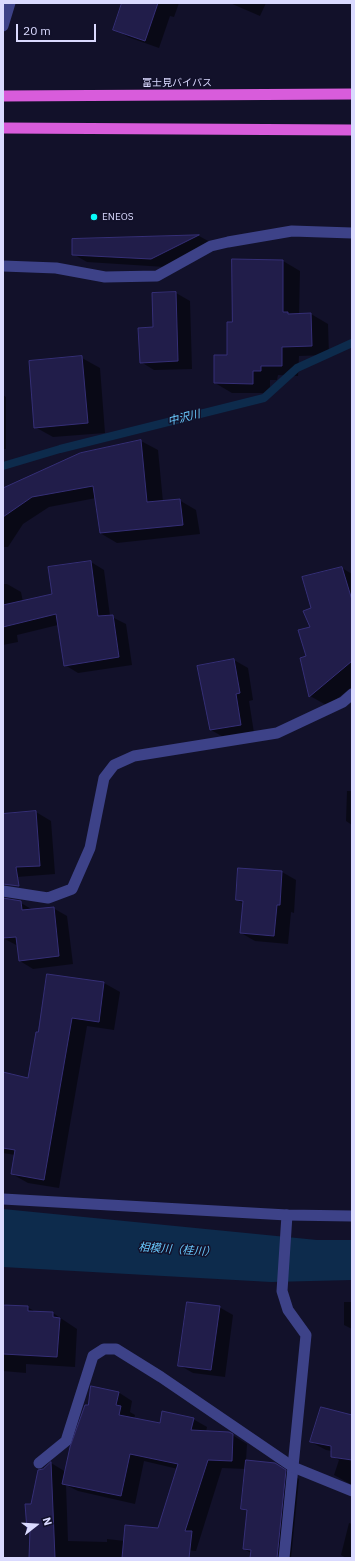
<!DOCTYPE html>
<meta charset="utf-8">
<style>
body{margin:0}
#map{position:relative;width:355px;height:1561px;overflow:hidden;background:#12112a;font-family:"IBM Plex Sans",sans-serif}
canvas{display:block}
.frame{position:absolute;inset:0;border:4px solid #dadaff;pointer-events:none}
.north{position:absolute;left:16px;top:1505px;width:40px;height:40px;-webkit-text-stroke:3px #12112a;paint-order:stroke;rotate:73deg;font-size:11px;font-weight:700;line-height:16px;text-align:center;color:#dadaff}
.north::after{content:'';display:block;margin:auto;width:14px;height:18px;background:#dadaff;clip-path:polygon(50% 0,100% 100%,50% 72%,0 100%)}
.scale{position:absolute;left:16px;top:24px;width:80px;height:18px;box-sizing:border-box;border:2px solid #dadaff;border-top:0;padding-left:5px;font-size:12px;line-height:14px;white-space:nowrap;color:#dadaff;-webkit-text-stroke:3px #12112a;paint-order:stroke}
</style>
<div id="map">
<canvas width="355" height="1561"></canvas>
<div class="frame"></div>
<div class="north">N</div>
<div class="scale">20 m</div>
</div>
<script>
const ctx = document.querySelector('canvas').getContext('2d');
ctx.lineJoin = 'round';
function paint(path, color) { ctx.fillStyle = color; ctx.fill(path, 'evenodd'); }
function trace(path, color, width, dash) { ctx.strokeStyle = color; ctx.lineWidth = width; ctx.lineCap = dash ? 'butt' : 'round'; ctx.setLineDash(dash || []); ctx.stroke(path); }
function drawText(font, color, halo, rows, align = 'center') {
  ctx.font = font + ' "IBM Plex Sans","Noto Sans JP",sans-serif'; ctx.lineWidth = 3; ctx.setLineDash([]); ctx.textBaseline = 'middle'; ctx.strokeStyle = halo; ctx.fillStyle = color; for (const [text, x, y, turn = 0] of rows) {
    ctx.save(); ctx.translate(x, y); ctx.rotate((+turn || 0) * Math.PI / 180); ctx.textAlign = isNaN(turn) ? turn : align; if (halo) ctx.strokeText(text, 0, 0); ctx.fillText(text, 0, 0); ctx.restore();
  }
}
paint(new Path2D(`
 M3,1209L317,1240H352V1280L271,1282L3,1267Z`), '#0d2b4c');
paint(new Path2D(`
 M124,3H179L174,17L170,16L159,48L128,37L115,29Z
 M230,3H266L260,16Z
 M199,236L212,243L165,267L87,262L73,254V240Z
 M283,261L300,271L299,315L311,314L328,324L329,355L299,356L298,376L278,375L277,380H270V393H232L215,383L228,356L233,323Z
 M176,293L190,301L192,369L154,370L141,362L154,328Z
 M82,358L100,368L105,433L53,437L35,427Z
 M3,395L6,397V449H3Z
 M141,441L158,450L163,502L179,500L196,510L200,534L117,543L100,533L96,498L49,507L23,524L8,547H3V489Z
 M91,562L104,570L110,616L126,624L132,665L78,673L65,665L58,625L17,635L18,642L3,645V584H7L21,592L23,602L53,595Z
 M342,568L352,574V687L328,706L310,696L301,658L307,657L312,609Z
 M234,660L248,668L253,700L249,701L254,733L225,738L211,730Z
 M347,791H352V825L346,821Z
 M36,812L51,821L55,874L17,877L3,868V815Z
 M239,869L282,872L296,880L294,913L291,912L288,944L255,941L241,933L244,904L237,900Z
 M21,903L33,910L53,908L67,916L73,964L33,969L20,961L18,946L3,938V905Z
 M48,975L104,983L120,992L114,1030L87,1026L59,1188L28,1183L12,1174L15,1155L3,1153V1073L29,1079L39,1033Z
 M344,1302H352V1329L344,1325Z
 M3,1303L8,1306L27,1307L36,1312L53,1313L77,1329L75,1367L26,1364V1373L3,1371Z
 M219,1307L233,1315L225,1377L193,1373L179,1365Z
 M118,1392L132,1401L130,1412L135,1415L134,1419L160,1424L193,1419L207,1427L206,1432L229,1433L247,1444L246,1461L274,1464L299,1479L291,1558L258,1557L244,1549L248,1512L242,1509L246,1469L222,1468L196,1551L168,1548L167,1558H30L31,1531L28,1529L32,1505L44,1470L51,1463L66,1472L89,1406ZM144,1461L178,1469L158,1530L125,1541L107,1539V1542L68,1541L66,1485L78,1491L135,1504Z
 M352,1416V1485L334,1475L339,1460L332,1456V1451L326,1450L311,1442Z
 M349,1523L352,1524V1558H346L341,1555Z`), '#0007');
trace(new Path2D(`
 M3,466L60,449L264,398L297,368L352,343`), '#0d2b4c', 8);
const building = new Path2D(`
 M122,3H158L145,41L113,30Z
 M199,235L151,259L72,255V239Z
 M232,259L283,260V312H288V314L311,313L312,346L282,347V366H261V371H253V384L214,383V355H227V322H232Z
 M176,292L178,361L140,363L138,328L153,327L152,293Z
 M82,356L88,423L34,428L29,361Z
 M141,440L147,502L180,499L183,525L100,533L93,486L32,497L3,517V488L80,453Z
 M91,561L98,616L113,615L119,657L64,666L56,614L3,627V605L52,594L48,567Z
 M342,567L352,600V661L309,697L300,658L306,656L298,630L310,627L303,611L311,608L302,577Z
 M234,659L240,693L236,694L241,725L210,730L197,666Z
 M36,811L40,866L16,867L19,886L3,884V814Z
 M238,868L282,871L280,905H277L274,936L240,933L243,901L236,900Z
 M3,898L21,901L22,910L54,907L59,956L19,961L16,937L3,938Z
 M47,974L104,982L99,1022L72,1018L44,1180L11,1174L15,1150L3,1148V1072L28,1078L36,1032H38Z
 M187,1302L220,1306L211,1370L178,1366Z
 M3,1305L28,1306V1311L53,1312V1317L60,1318L57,1357L3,1354Z
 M91,1386L119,1392L116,1405L121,1406L119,1415L160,1423L162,1411L194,1418L191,1430L229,1432L233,1434L232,1461L208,1460L185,1531H192L189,1558H122L125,1525L158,1528L178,1464L130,1454L121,1496L62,1484L70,1447L85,1405H88Z
 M321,1407L352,1415V1460L331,1457V1446L310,1442Z
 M246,1460L275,1463L286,1470L277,1558H250L251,1550L243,1549L247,1510L241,1509Z
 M51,1462L55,1558H29L30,1530H27L25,1504H31L38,1470L43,1469Z`);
paint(building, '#211d4a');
trace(building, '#352f76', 1);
trace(new Path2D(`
 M284,1558L306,1335L288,1310L282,1291L287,1215`), '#3d4288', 11);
trace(new Path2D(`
 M3,266L56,268L105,277L157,276L211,246L228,242L292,231L352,233
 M3,891L48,898L72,889L90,848L104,778L114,765L134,756L277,733L343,702L352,694
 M3,1199L287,1215L352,1216
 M39,1463L66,1441L93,1356L104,1349H116L161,1377L293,1467L352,1491`), '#3d4288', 11);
trace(new Path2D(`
 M3,26L10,3`), '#3d4288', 11);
trace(new Path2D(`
 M3,96L352,94
 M3,128L352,130`), '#d85cdb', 11);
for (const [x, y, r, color] of [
 [94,217,4,"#08fcf9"]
]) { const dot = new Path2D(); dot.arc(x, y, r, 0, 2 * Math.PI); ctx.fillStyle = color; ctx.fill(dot); trace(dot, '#12112a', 1.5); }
drawText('10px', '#dadaff', '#12112a', [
 ["富士見バイパス",177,83]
]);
drawText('10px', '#dadaff', '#12112a', [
 ["ENEOS",102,217]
], 'left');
drawText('italic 11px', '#69c9fd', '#12112a', [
 ["中沢川",184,418,-14],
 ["相模川（桂川）",177,1250,4]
]);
</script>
